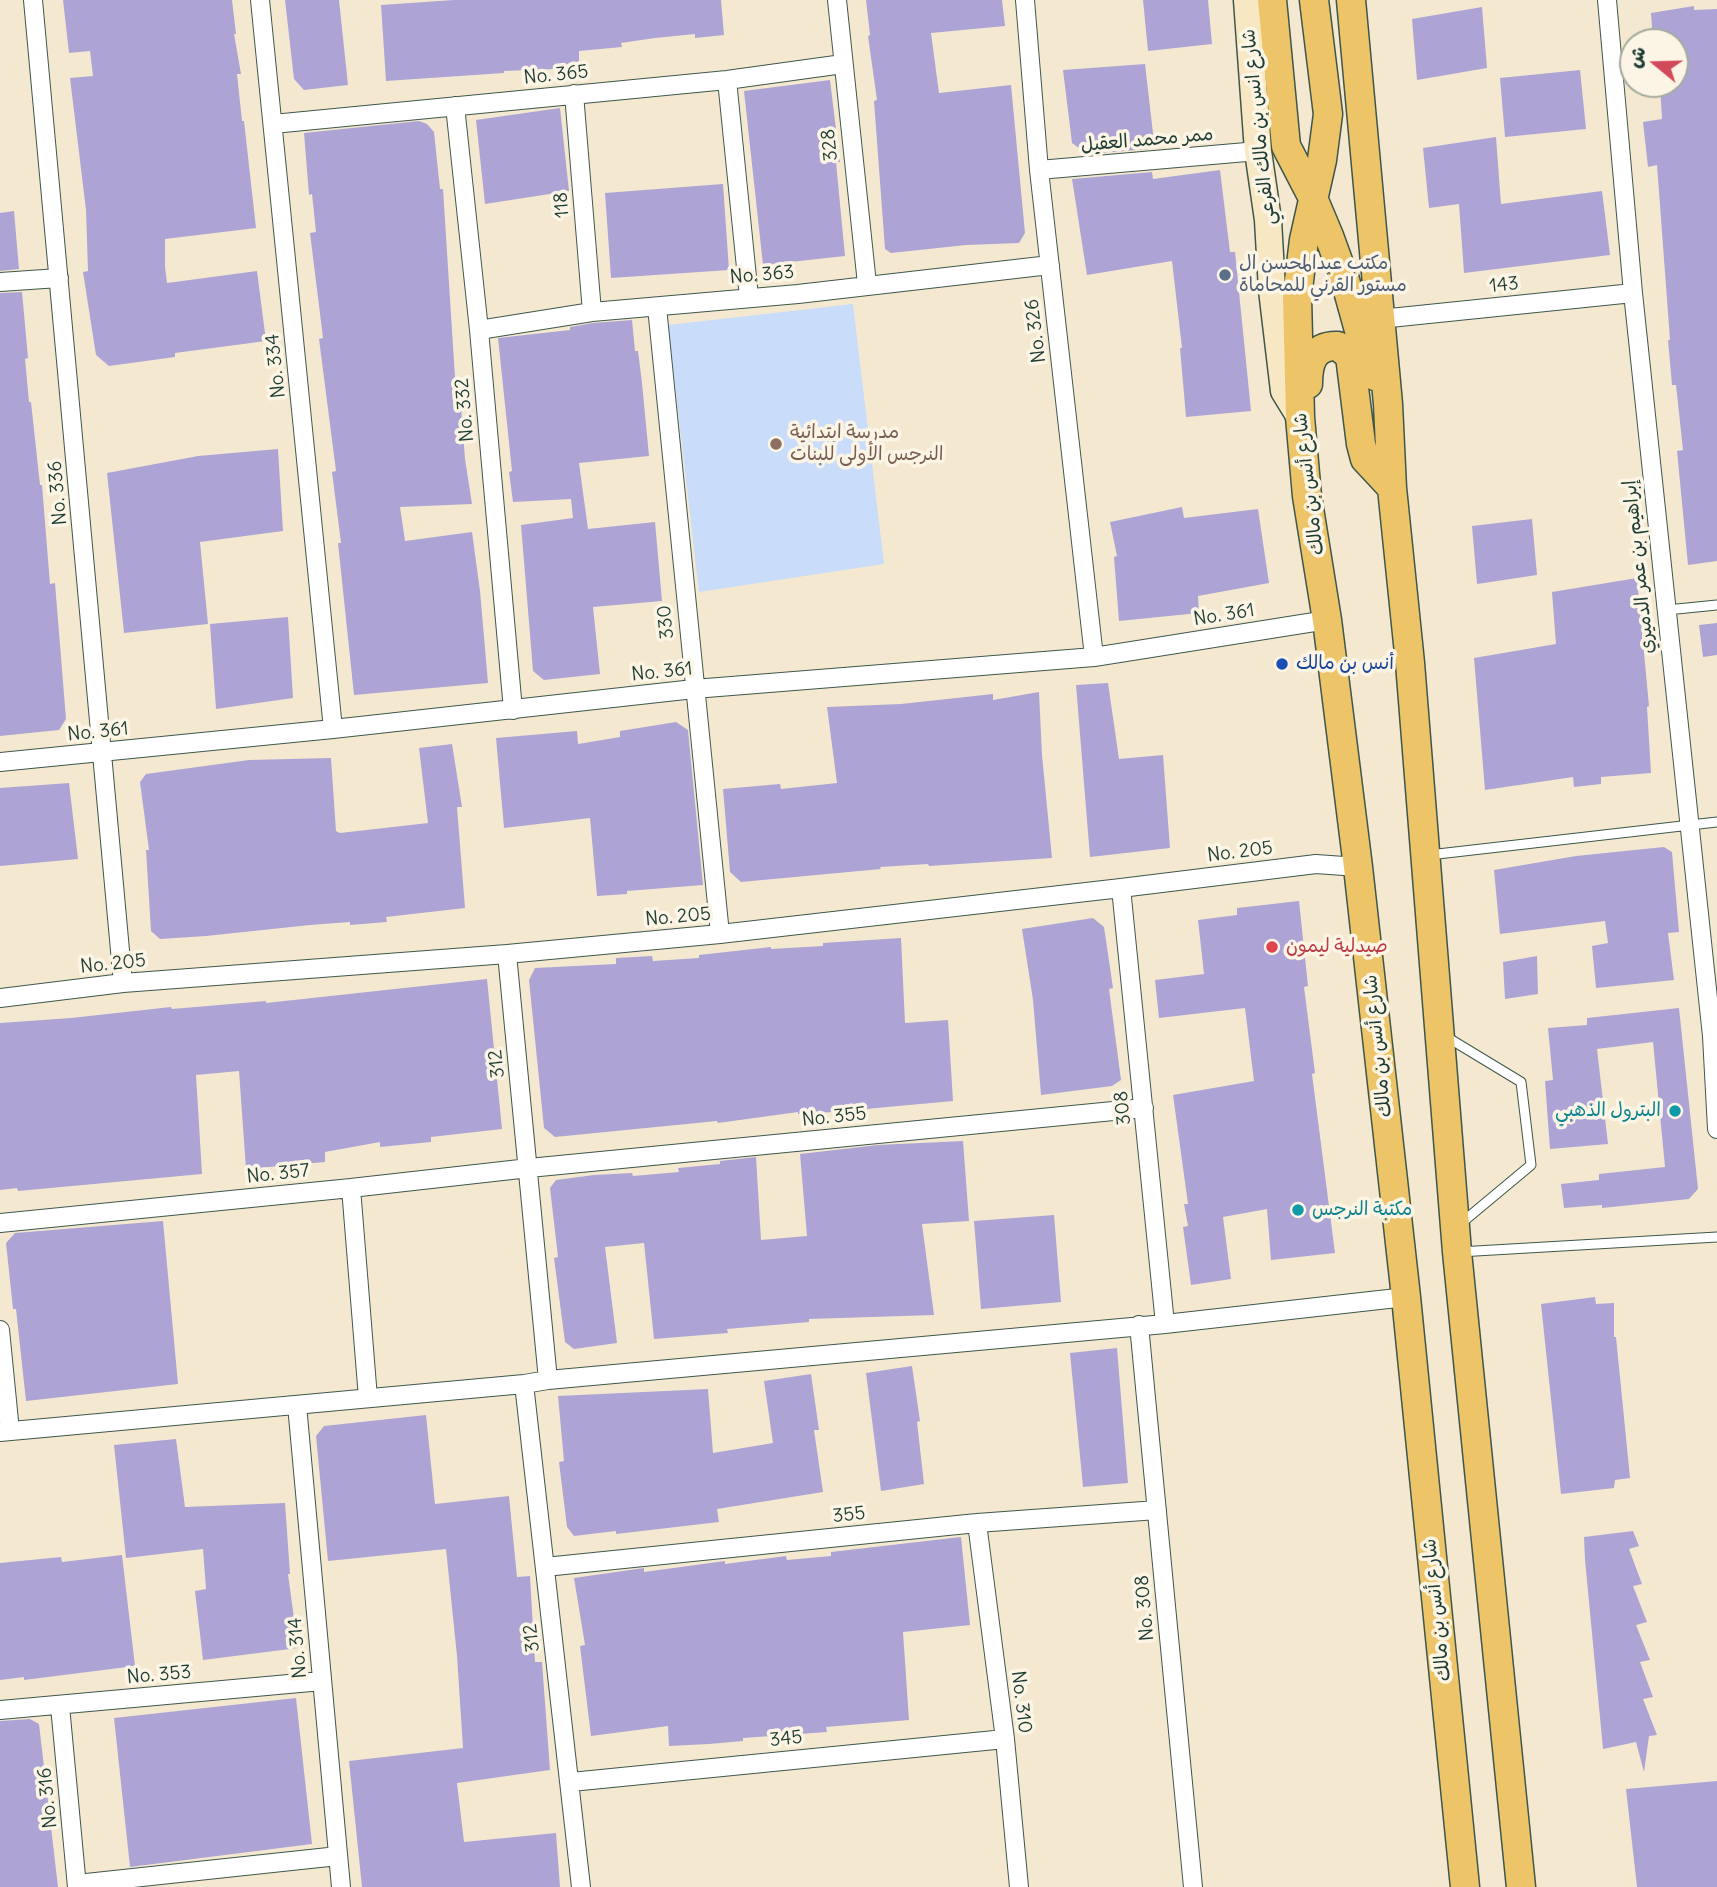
<!DOCTYPE html>
<meta charset="utf-8">
<style>
body{margin:0}
#map{position:relative;width:1717px;height:1887px;overflow:hidden;background:#f4e9d0;font-family:Delius,"Playpen Sans Arabic",sans-serif}
canvas{display:block}
.north{position:absolute;left:1619px;top:28px;width:70px;height:70px;box-sizing:border-box;background:#fcf5e5;border:2px solid #a4ab9e;border-radius:50%;rotate:289deg;font-size:19px;font-weight:700;line-height:28px;text-align:center;color:#1f3d34}
.north::after{content:'';display:block;margin:auto;width:24px;height:32px;background:#d1495b;clip-path:polygon(50% 0,100% 100%,50% 72%,0 100%)}
</style>
<div id="map">
<canvas width="1717" height="1887"></canvas>
<div class="north">ش</div>
</div>
<script>
const ctx = document.querySelector('canvas').getContext('2d');
ctx.lineJoin = 'round';
function paint(path, color) { ctx.fillStyle = color; ctx.fill(path, 'evenodd'); }
function trace(path, color, width, dash) { ctx.strokeStyle = color; ctx.lineWidth = width; ctx.lineCap = dash ? 'butt' : 'round'; ctx.setLineDash(dash || []); ctx.stroke(path); }
function drawText(font, color, halo, rows, align = 'center') {
  ctx.font = font + ' Delius,"Playpen Sans Arabic",sans-serif'; ctx.lineWidth = 7; ctx.setLineDash([]); ctx.textBaseline = 'middle'; ctx.strokeStyle = halo; ctx.fillStyle = color; for (const [text, x, y, turn = 0] of rows) {
    ctx.save(); ctx.translate(x, y); ctx.rotate((+turn || 0) * Math.PI / 180); ctx.textAlign = isNaN(turn) ? turn : align; if (halo) ctx.strokeText(text, 0, 0); ctx.fillText(text, 0, 0); ctx.restore();
  }
}
paint(new Path2D(`
 M853,304L884,564L699,592L668,325Z`), '#c9dcf9');
paint(new Path2D(`
 M63,0H232L236,34H234L241,74H237L242,121H244L256,228L165,239V267L167,283L257,271L266,341L175,353V357L109,366L96,355L83,272L88,271L86,210L70,78L93,76L90,51L69,53Z
 M285,0H339L348,85L304,90L294,79Z
 M454,0H721L724,35L695,38V34L655,38L621,43L622,47L579,51V68L504,71V73L386,81L381,5Z
 M866,0H1002L1005,26L931,33L939,93L1011,85L1025,233L1019,243L966,245L891,253L885,249L874,101L877,100L868,36L870,35Z
 M1143,0H1208L1212,44L1148,51Z
 M1694,6V10L1717,9V561L1688,565L1677,451L1683,450L1676,385H1672L1668,340H1670L1657,165L1648,167L1643,122L1662,119L1660,85L1675,84V42H1653L1651,13Z
 M1482,7L1487,68L1417,80L1412,19Z
 M1145,64L1154,142L1148,143L1149,149L1087,154L1072,143L1063,70Z
 M1580,70L1586,129L1505,137L1500,78Z
 M830,80L840,162H836L845,256L763,265L744,91Z
 M560,108L569,191L485,204L476,120Z
 M419,121L427,124L434,132L440,189H443L456,393H460L465,459L472,504L400,507L405,541L472,532L480,591L488,683L354,695L338,543H341L332,472L336,471L319,339L323,338L310,233L316,232L312,194L309,195L304,133Z
 M1496,137L1501,204L1602,191L1610,255L1464,273L1459,204L1429,208L1423,148Z
 M1220,170L1230,252H1235L1251,411L1186,417L1180,348H1182L1172,261L1087,275L1072,179L1152,172L1153,179Z
 M723,184L729,270L611,278L605,193Z
 M14,211L19,269L0,271V213Z
 M22,292L28,358L25,359L29,402H31L40,485H42L50,584L55,583L66,719L59,730L0,736V293Z
 M632,320L635,351H638L642,383L649,456L579,463L588,529L655,522L662,601L593,607L600,674L544,680L533,671L521,525L573,518L571,499L513,502L509,472L512,471L498,338L570,330V327L593,323Z
 M278,449L283,531L200,542L208,624L124,633L107,473L198,456Z
 M1182,507L1184,518L1258,509L1269,583L1198,596L1199,613L1119,621L1114,557L1117,556L1110,522Z
 M1532,519L1537,575L1477,584L1472,526Z
 M1637,578L1649,706L1647,707L1651,773L1601,777V784L1574,787L1573,777L1485,790L1474,658L1556,644L1552,592Z
 M288,617L293,698L216,709L210,624Z
 M1717,623V655L1703,657L1699,625Z
 M1108,683L1119,759L1163,755L1170,848L1090,857L1076,685Z
 M1039,692L1042,755L1052,858L929,866L928,864L880,867L881,869L741,882L730,872L723,789L780,784L781,789L837,783L827,707L901,704L993,694V700Z
 M676,722L688,730L703,885L627,891V894L597,896L590,818L504,828L496,738L577,731L578,744L620,737V731Z
 M452,744L462,807H457L465,908L386,917L387,922L350,925V922L310,925L206,936L160,939L151,931L146,850H149L140,782L146,774L249,760L331,758L336,831L340,833L428,823L419,748Z
 M69,783L78,859L0,866V788Z
 M1664,847L1672,852L1679,932L1668,933L1674,980L1596,988L1592,946L1608,943L1605,921L1500,934L1494,870L1576,856Z
 M1299,901L1308,986L1304,987L1315,1073L1312,1074L1335,1253L1271,1260L1267,1209L1223,1217L1231,1279L1191,1285L1183,1227L1188,1226L1184,1204H1188L1173,1095L1254,1081L1245,1008L1159,1018L1155,980L1204,974L1198,920L1237,915V908Z
 M1093,918L1104,927L1113,988L1109,989L1121,1080L1112,1086L1041,1095L1033,1000L1022,929Z
 M901,938L905,1023L948,1020L953,1101L833,1112L798,1114V1112L718,1123L717,1121L555,1137L544,1128L529,980L535,968L616,964V958L652,956L653,961L699,958V955L771,947V949L823,946V943Z
 M1537,956L1538,994L1505,999L1503,962Z
 M487,979L502,1129L431,1137V1142L380,1147V1142L325,1152V1162L246,1169L239,1071L196,1075L202,1174L18,1191L17,1188L0,1190V1023L71,1018L171,1007L172,1009L266,1001V1003Z
 M1679,1008L1698,1189L1689,1199L1602,1208V1205L1564,1208L1561,1184L1599,1180V1174L1665,1167L1653,1042L1597,1049L1608,1144L1550,1149L1545,1081L1553,1080L1548,1028L1587,1025V1018Z
 M963,1141L969,1221L922,1224L934,1315L809,1319V1322L727,1329L728,1333L654,1339L644,1243L605,1247L617,1343L574,1349L565,1342L554,1258L558,1257L550,1188L556,1180L594,1175L632,1173L633,1176L679,1172L678,1168L720,1164V1161L756,1157L761,1240L807,1236L800,1154L878,1145Z
 M1054,1215L1061,1302L981,1309L974,1221Z
 M163,1221L178,1384L26,1401L16,1309H13L6,1243L15,1233Z
 M1595,1297L1596,1304L1614,1303V1337H1616L1630,1478L1615,1480L1614,1488L1561,1494L1541,1304Z
 M1117,1348L1128,1483L1083,1487L1070,1353Z
 M912,1366L920,1421L917,1422L924,1484L881,1491L866,1373Z
 M811,1374L819,1430H814L823,1492L717,1509L719,1522L616,1534V1531L574,1536L567,1527L559,1462L564,1461L558,1396L708,1389L713,1453L773,1443L764,1381Z
 M426,1415L435,1504L509,1496L517,1577L530,1576L535,1662H542L550,1770L457,1783L464,1842L556,1833L560,1887H362L349,1761L463,1748L457,1656L446,1549L328,1561L316,1436L324,1426Z
 M176,1439L185,1507L285,1503L290,1574H288L298,1648L203,1660L195,1591L206,1589L203,1549L126,1558L114,1445Z
 M1633,1531L1639,1546L1629,1549L1642,1584L1633,1586L1647,1622L1636,1625L1650,1660L1640,1662L1653,1697L1643,1699L1657,1735L1649,1736L1644,1772L1636,1742L1603,1749L1585,1560L1584,1537Z
 M961,1537L970,1625L903,1632L909,1720L826,1727L827,1732L743,1738V1741L709,1744L669,1746L668,1726L591,1736L580,1646L585,1645L574,1578L644,1568V1572L725,1561V1564L786,1556L787,1560L831,1556V1552Z
 M122,1555L135,1666L24,1680V1677L0,1680V1563L61,1557L62,1562Z
 M296,1698L312,1844L130,1867L114,1718Z
 M30,1719L39,1724L58,1887H0V1721Z
 M1717,1781V1887H1637L1626,1789Z`), '#ada4d5');
const lane = new Path2D(`
 M1667,610L1717,605
 M1429,855L1717,822
 M1445,1036L1521,1082L1531,1165L1459,1225
 M1459,1252L1717,1237`);
const street = new Path2D(`
 M33,0L123,983
 M260,0L333,729
 M837,0L867,284
 M1025,0L1039,170L1094,657
 M1607,0L1633,293L1712,1036L1717,1129
 M727,80L749,297
 M574,94L592,312
 M455,106L479,330L513,710
 M273,124L727,80L843,64
 M1039,170L1258,151
 M0,282L59,278
 M657,307L720,934
 M1380,319L1633,293
 M479,330L592,312L798,294L1050,265
 M0,762L333,729L694,689L1094,657L1327,620
 M1121,888L1165,1324
 M507,954L548,1380
 M0,998L123,983L507,954L720,934L1121,888L1316,864L1358,867
 M351,1188L529,1168L1144,1108
 M0,1223L351,1188L368,1398
 M1139,1325L1193,1887
 M0,1330L10,1431
 M524,1384L581,1887
 M297,1405L341,1887
 M0,1432L524,1384L548,1380L1165,1324L1406,1297
 M977,1523L1005,1739L1019,1887
 M545,1567L977,1523L1157,1510
 M60,1706L77,1887
 M0,1710L322,1681
 M571,1782L1005,1739
 M77,1884L338,1856`);
const secondary = new Path2D(`
 M1247,0L1258,151L1268,220L1272,290L1284,391L1300,417`);
const primary = new Path2D(`
 M1272,0L1286,146L1313,198L1329,236L1345,280L1367,359L1375,376
 M1314,0L1328,114L1322,160L1304,240L1297,297L1300,417L1307,496L1327,620L1358,867L1406,1297L1465,1887
 M1351,0L1388,404L1392,488L1410,663L1457,1252L1521,1887
 M1308,384C1308,363 1313,345 1338,346L1350,356L1361,444L1365,459L1392,488`);
trace(lane, '#3f574b', 11);
trace(street, '#3f574b', 20);
trace(secondary, '#3f574b', 29);
trace(primary, '#3f574b', 31);
trace(lane, '#fff', 9);
trace(street, '#fff', 18);
trace(secondary, '#f8e7c3', 26);
trace(primary, '#eec469', 28);
for (const [x, y, r, color] of [
 [1225,275,7,"#5c6f8a"],
 [776,444,7,"#8d6e63"],
 [1282,664,7,"#1a4fb4"],
 [1272,947,7,"#e0444e"],
 [1675,1111,7,"#0f9aa8"],
 [1298,1210,7,"#0f9aa8"]
]) { const dot = new Path2D(); dot.arc(x, y, r, 0, 2 * Math.PI); ctx.fillStyle = color; ctx.fill(dot); trace(dot, '#fcf5e5', 2.5); }
drawText('19px', '#1f3d34', '#fcf5e5', [
 ["No. 365",556,75,-6],
 ["شارع انس بن مالك الفرعي",1259,127,-96],
 ["ممر محمد العقيل",1147,140,-5],
 ["328",830,145,-96],
 ["118",562,205,-95],
 ["No. 363",762,275,-5],
 ["143",1504,285,-6],
 ["No. 326",1036,331,-97],
 ["No. 334",276,366,-96],
 ["No. 332",465,410,-95],
 ["شارع أنس بن مالك",1309,484,-97],
 ["No. 336",58,493,-95],
 ["إبراهيم بن عمر الدميري",1639,567,-96],
 ["No. 361",1224,615,-9],
 ["330",666,622,-96],
 ["No. 361",662,672,-6],
 ["No. 361",98,732,-6],
 ["No. 205",1240,852,-7],
 ["No. 205",678,917,-5],
 ["No. 205",113,964,-6],
 ["شارع أنس بن مالك",1378,1046,-96],
 ["312",497,1064,-96],
 ["308",1123,1108,-96],
 ["No. 355",834,1117,-6],
 ["No. 357",278,1174,-6],
 ["355",849,1515,-6],
 ["No. 308",1145,1608,-95],
 ["شارع أنس بن مالك",1437,1610,-96],
 ["312",532,1638,-97],
 ["No. 314",298,1648,-95],
 ["No. 353",159,1675,-5],
 ["No. 310",1021,1702,83],
 ["345",786,1739,-6],
 ["No. 316",48,1798,-96]
]);
drawText('19px', '#4e5e75', '#fcf5e5', [
 ["مكتب عبدالمحسن ال",1239,264],
 ["مستور القرني للمحاماة",1239,286]
], 'left');
drawText('19px', '#785e54', '#fcf5e5', [
 ["مدرسة ابتدائية",790,433],
 ["النرجس الأولى للبنات",790,455]
], 'left');
drawText('19px', '#164399', '#fcf5e5', [
 ["أنس بن مالك",1296,664]
], 'left');
drawText('19px', '#be3a42', '#fcf5e5', [
 ["صيدلية ليمون",1286,947]
], 'left');
drawText('19px', '#0d838f', '#fcf5e5', [
 ["البترول الذهبي",1661,1111],
 ["مكتبة النرجس",1312,1210,"left"]
], 'right');
</script>
